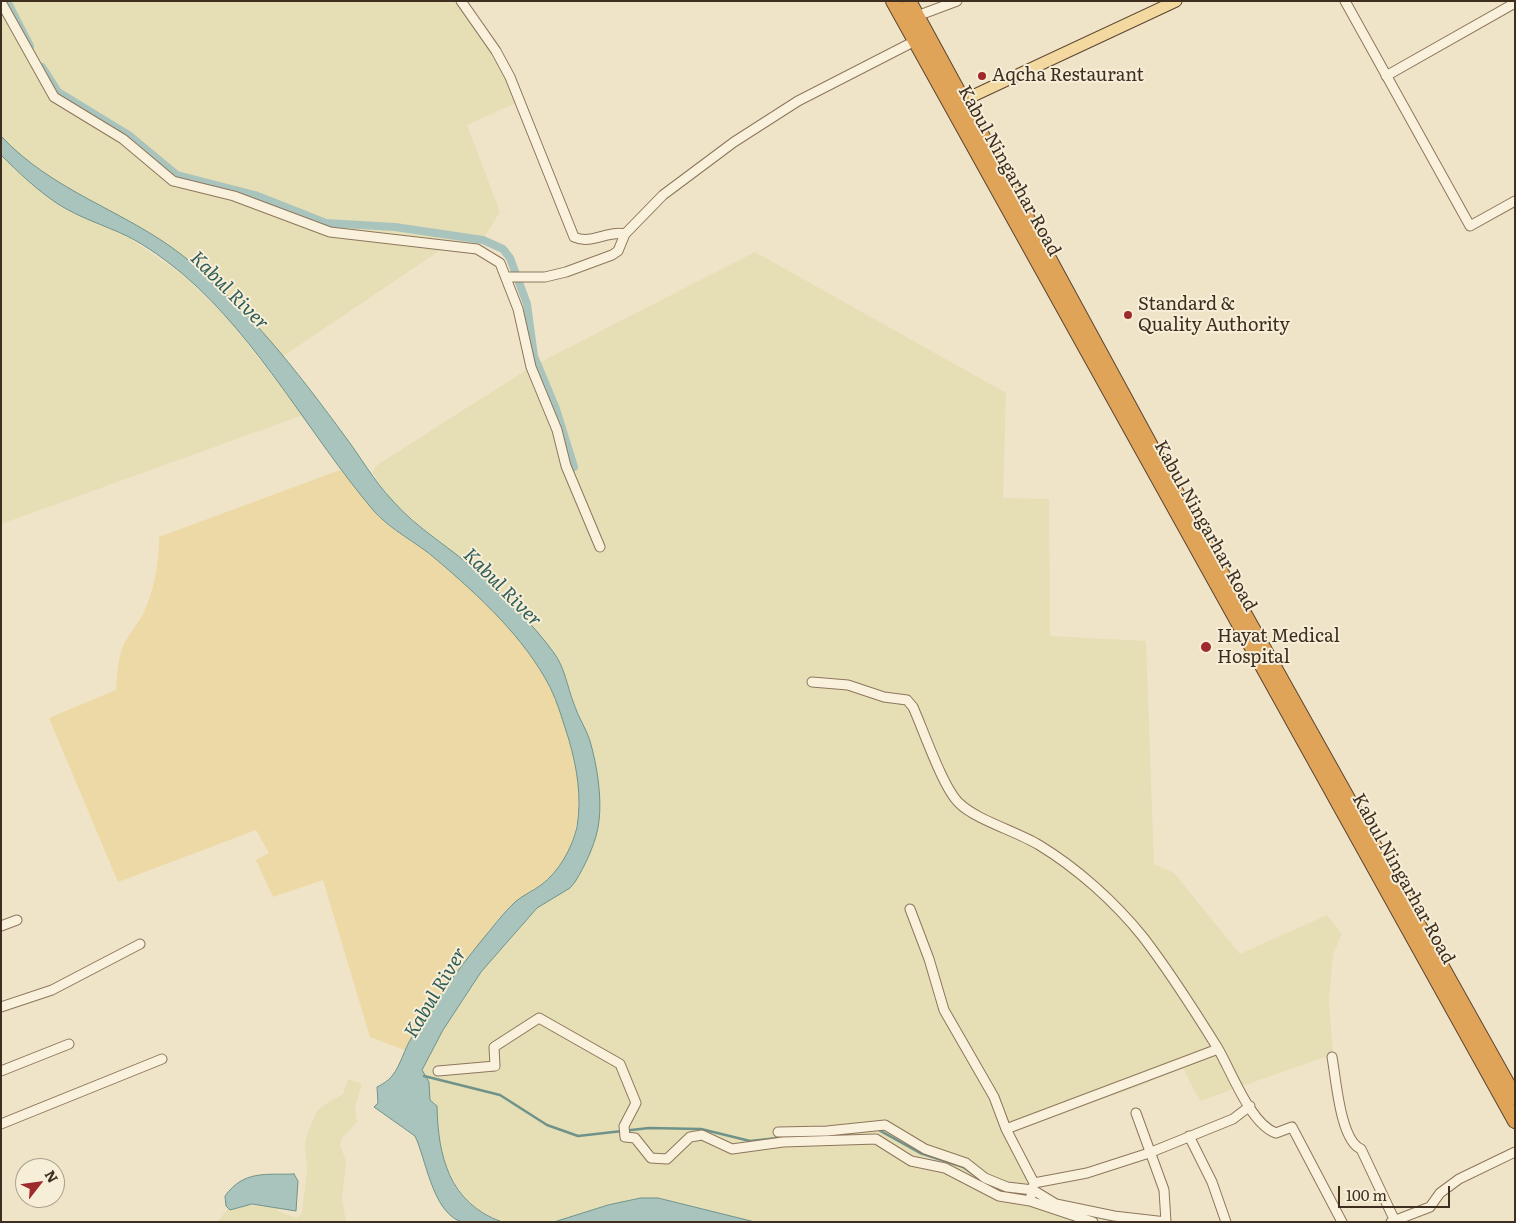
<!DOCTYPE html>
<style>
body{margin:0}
#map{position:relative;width:1516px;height:1223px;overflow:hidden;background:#f0e4c8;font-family:Literata,serif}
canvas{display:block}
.frame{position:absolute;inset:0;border:2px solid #3d2e20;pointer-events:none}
.north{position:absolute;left:15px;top:1158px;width:50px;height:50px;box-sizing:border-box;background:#f7eed8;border:1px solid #ada18e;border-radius:50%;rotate:60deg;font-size:14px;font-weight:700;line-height:20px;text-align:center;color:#3d2e20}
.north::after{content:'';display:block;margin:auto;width:18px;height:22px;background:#9e2a2b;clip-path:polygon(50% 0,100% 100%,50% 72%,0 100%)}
.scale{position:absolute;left:1338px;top:1186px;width:112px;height:22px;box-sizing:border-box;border:2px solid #3d2e20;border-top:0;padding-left:6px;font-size:15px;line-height:18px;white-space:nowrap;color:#3d2e20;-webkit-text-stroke:4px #f7eed8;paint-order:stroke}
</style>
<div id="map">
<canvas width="1516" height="1223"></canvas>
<div class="frame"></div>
<div class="north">N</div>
<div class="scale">100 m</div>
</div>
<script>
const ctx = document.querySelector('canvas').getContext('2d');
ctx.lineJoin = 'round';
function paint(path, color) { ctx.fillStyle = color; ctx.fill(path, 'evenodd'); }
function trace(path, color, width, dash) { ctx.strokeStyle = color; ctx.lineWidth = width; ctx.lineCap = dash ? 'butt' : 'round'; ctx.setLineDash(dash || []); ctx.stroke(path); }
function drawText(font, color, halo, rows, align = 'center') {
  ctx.font = font + ' Literata,serif'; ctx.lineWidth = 4; ctx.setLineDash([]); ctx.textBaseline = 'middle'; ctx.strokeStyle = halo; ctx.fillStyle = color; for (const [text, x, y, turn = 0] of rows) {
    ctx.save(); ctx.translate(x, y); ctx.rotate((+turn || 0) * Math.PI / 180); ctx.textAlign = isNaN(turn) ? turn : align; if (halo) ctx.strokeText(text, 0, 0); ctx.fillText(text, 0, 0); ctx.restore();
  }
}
paint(new Path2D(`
 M1,1H471L463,5L496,51L520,101L467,125L500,212L477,249L448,245L282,357L252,321L182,254L144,230L63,186L17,153L1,136Z
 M1,155L24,178L60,205L128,237L183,275L228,319L303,415L1,524Z
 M755,252L1006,393L1003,498L1049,499L1050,636L1146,641L1154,864L1174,873L1240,954L1327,915L1342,934L1333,954L1329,1001L1333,1054L1200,1101L1183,1068L1140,1086L1012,1131L1035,1187L1074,1215L1069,1222H755L658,1198H641L608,1205L554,1222H502L475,1208L463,1196L443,1161L439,1145L436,1103L430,1100L429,1082L423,1074V1066L443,1030L481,972L537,908L579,876L585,861L582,723L559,662L540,636L517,610L391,500L372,472L377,465L531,367Z
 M348,1079L362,1084L355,1107L357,1122L342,1138L340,1145L346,1161L342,1200L346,1222H217L228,1209L230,1210L243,1205L278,1207V1211L297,1218L302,1214L307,1170L305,1143L306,1137L317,1111L324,1105L343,1094Z`), '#e6deb5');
paint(new Path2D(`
 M340,470C357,485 368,506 384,522C398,535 416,542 431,554C473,589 527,639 551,689C562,711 569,737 574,761C582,797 581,835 559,867C547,884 528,891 512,904C501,914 492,927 483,939C454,974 428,1011 404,1050L370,1037L323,880L273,897L256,860L269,853L256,830L118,882L49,718L116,690C117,679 117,667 120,656C123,639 137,627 144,612C154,591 160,560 159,537Z`), '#ecd9a5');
const water = new Path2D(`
 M1,136C53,192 124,210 182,255C245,304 297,371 344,435C360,456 374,481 392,500C417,529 453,549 481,575C507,599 533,624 554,653C565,668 567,686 574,704C578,717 586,728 590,741C597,765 602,797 599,821C597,841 585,866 575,882L570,888L537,908L481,972L443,1030L422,1070L429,1082L430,1100L437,1106C438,1156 449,1203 502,1222C492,1222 467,1223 459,1221C432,1209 426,1159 415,1136L374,1107L378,1103L377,1087C383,1084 388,1081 392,1076C401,1065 404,1049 412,1037C433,1003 457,971 482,940C493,927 503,913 515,902C523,895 533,891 541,885C559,872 572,848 577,827C582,797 577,768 569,740C563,722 558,703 550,687C524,637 479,596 437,560C417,542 391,531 373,510C309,434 260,341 184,275C167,261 147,246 127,236C104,225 80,218 58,204C37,190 19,173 1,155Z
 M294,1174L298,1181L296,1211L252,1204L230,1210L226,1206L225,1196C244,1170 265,1175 294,1174Z
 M641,1198H658L755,1222H554L608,1205Z`);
paint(water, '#a9c4bc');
trace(water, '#6f938a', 1);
trace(new Path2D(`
 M424,1076L500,1095L547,1125L578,1136L649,1128L701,1129L750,1141L778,1138
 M877,1129L920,1153L963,1167L987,1184L1003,1193
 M783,1138L805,1136
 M1103,1218L1115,1220`), '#6f938a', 2.5);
trace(new Path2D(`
 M7,1L30,46
 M42,67L58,92L130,136L177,175L255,195L326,223L395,227L483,240L503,249L510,258L527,304L534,356L556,409L574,467`), '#a9c4bc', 8);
const minor = new Path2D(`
 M461,1L496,51L510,77L574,237C591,245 608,230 625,234
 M1345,1L1470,226L1515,201
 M1,2L54,97L123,139L173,181L234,196L330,232L477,249L500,263L518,309L531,367L557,430L566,466L600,547
 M917,16L957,1
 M1386,76L1515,3
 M506,277H545L566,272L612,255L618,251L625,234L663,195L734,142L798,101L915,41
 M812,682L848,685L884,697L907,700L913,707C923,729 943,788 959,803C976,820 1016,831 1039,845C1077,868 1115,902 1143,937C1170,972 1194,1010 1217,1047C1231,1070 1250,1124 1276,1133L1292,1127L1342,1222
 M910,909L929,959L944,1010L994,1097L1006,1129L1034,1183L1031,1196
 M1,926L17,920
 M1,1007L52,990L140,944
 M1332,1057C1336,1078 1340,1140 1361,1149L1395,1221
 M1,1071L69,1044
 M438,1071L495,1066L494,1047L539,1018L620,1064L636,1103L624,1126L625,1137L635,1138L651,1158L667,1159L690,1137L702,1135L732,1149L783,1142L876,1139L911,1161L945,1168L999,1196L1030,1201L1093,1222
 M1136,1113L1164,1190L1166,1222
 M1,1124L162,1059
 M1006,1129L1218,1049
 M778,1132L827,1131L885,1125L925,1149L966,1163L985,1178L1007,1187L1033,1190L1056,1204L1114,1216L1166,1222
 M1189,1136L1212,1182L1226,1222
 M1034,1183L1087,1173L1149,1153L1233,1119L1250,1106
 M1391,1222L1430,1207L1440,1193L1459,1179L1515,1152`);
const major = new Path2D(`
 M964,100L1176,1`);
const highway = new Path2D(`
 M893,1L1515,1121
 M909,1L1169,479L1515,1097`);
trace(minor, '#8d765c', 11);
trace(major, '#5b4430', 13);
trace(highway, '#5b4430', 16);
trace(minor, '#faf1dc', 9);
trace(major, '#f3d9a0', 11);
trace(highway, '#e0a458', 14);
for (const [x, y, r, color] of [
 [982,76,5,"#9e2a2b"],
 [1128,315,5,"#9e2a2b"],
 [1206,647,6,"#9e2a2b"]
]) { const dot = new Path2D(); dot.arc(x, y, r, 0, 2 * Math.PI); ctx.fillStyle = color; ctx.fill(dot); trace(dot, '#f7eed8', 2); }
drawText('18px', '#3d2e20', '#f7eed8', [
 ["Aqcha Restaurant",992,76],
 ["Standard &",1138,305],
 ["Quality Authority",1138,326],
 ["Hayat Medical",1217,637],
 ["Hospital",1217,658]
], 'left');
drawText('18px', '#3d2e20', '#f7eed8', [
 ["Kabul Ningarhar Road",1009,171,61],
 ["Kabul Ningarhar Road",1205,526,61],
 ["Kabul Ningarhar Road",1403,879,61]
]);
drawText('italic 19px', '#2f5d5a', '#f7eed8', [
 ["Kabul River",229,291,45],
 ["Kabul River",502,588,45],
 ["Kabul River",436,993,-59]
]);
</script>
